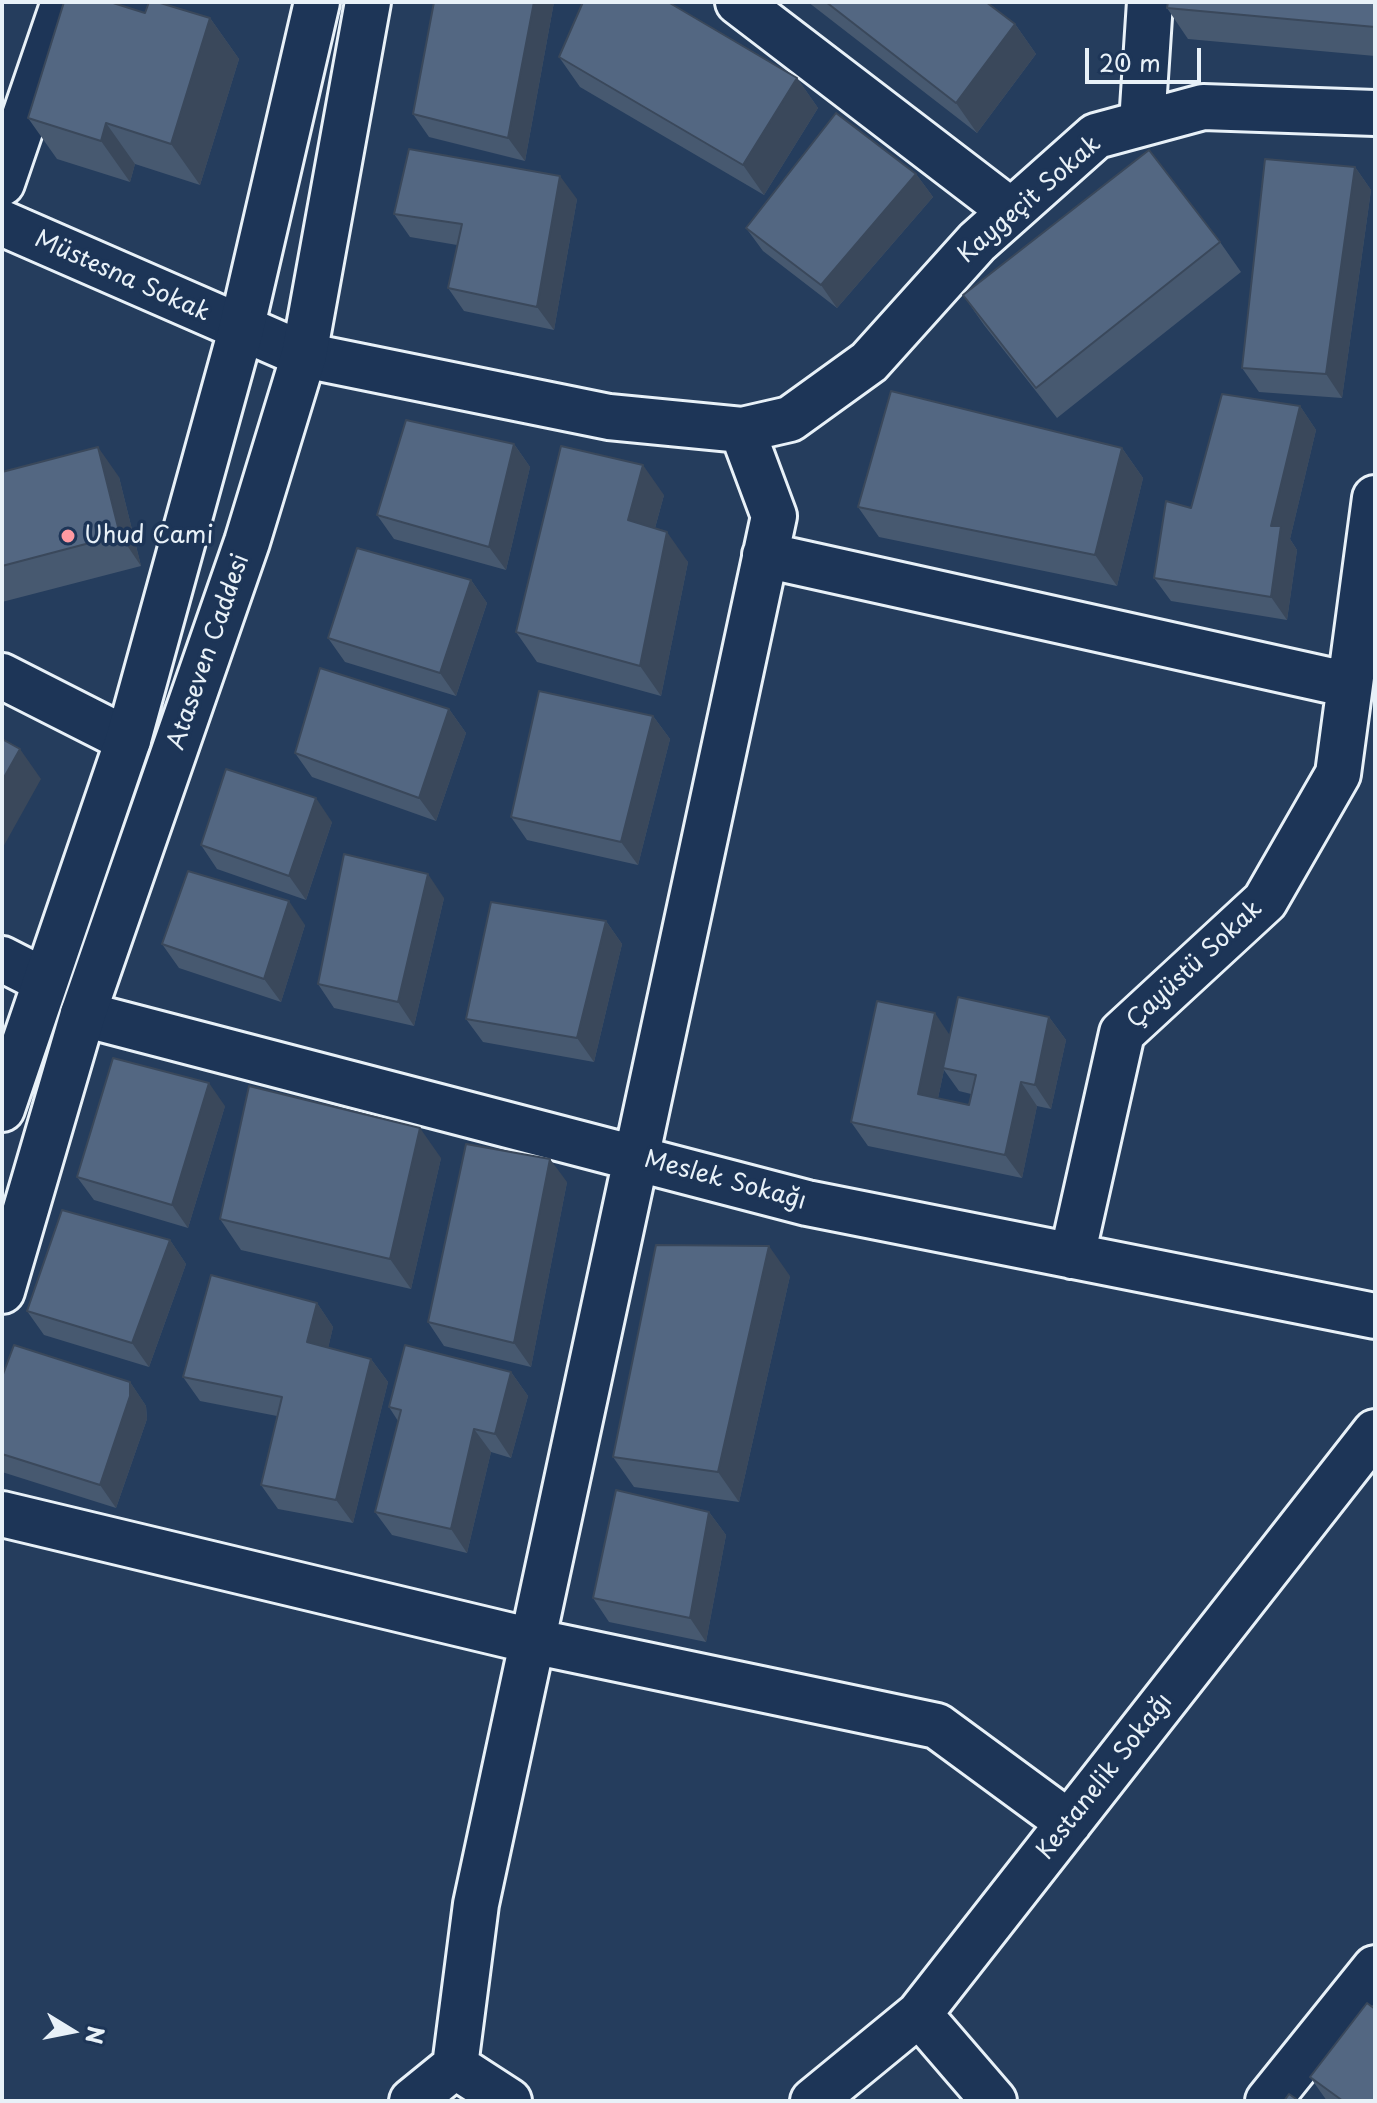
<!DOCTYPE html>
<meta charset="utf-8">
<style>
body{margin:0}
#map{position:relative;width:1377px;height:2103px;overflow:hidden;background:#253d5d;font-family:"Playpen Sans",sans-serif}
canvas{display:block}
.frame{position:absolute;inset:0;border:4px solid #e8f1f8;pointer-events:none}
.north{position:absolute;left:32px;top:1991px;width:80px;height:80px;-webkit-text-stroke:6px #1d3557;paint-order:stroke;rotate:100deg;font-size:22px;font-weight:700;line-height:32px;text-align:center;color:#e8f1f8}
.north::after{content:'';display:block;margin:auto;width:28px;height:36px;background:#e8f1f8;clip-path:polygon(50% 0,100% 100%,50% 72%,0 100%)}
.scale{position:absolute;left:1085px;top:48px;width:116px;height:36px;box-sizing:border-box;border:4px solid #e8f1f8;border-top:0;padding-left:10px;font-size:24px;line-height:28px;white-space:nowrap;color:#e8f1f8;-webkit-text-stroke:6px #1d3557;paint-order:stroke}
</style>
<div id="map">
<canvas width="1377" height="2103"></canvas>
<div class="frame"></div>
<div class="north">N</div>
<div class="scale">20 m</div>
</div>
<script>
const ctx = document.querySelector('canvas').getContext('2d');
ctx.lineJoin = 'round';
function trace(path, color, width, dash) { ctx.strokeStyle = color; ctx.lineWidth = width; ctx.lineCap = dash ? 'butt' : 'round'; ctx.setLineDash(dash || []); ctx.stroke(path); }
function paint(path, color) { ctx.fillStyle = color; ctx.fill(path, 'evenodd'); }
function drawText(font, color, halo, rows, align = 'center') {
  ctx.font = font + ' "Playpen Sans",sans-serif'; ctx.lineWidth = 7; ctx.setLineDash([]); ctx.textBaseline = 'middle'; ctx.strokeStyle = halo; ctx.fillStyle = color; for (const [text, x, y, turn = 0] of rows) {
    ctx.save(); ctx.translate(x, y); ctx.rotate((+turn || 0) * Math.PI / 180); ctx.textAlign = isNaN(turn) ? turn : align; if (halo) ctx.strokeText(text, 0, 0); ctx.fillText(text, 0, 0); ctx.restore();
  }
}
const minor = new Path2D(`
 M738,2L1011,211
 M1142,123L1150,2
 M2,183L64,2
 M2,223L304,355L609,417L742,430L790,419L869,362L977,242L1096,136L1203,107L1375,113
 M765,555L1350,685
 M2,676L128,740
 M2,959L45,981
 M83,1014L807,1203L1375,1316
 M1072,1256L1122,1033L1265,901L1338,774L1375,498
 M2,1514L532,1641L937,1726L1069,1823
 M919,2014L994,2101
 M412,2101L455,2066
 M509,2101L455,2066L476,1904L774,516L742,430
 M813,2101L919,2014L1375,1432
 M1268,2101L1375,1968`);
const major = new Path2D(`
 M2,1109L128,740L241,330L317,2
 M2,1291L83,1014L247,542L304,355L368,2`);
trace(minor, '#e8f1f8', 50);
trace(major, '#e8f1f8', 50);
trace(minor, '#1d3557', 44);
trace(major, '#1d3557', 44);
paint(new Path2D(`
 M434,2H554L525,161L429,137L413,114Z
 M808,2H986L1015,24L1036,54L977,133Z
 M1375,2V56L1188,39L1167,8Z
 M145,13L210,18L239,59L200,185L135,164L130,182L57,159L28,118Z
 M559,57L797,78L818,108L764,195L580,87Z
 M1355,167L1371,190L1342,398L1259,392L1242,368Z
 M916,174L933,197L837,308L763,251L746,228Z
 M577,199L554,330L464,311L448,288L457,245L410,237L394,214Z
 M1220,242L1241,272L1057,418L984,325L963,295Z
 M1300,406L1316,430L1290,539L1297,550L1287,620L1171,601L1154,578L1191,508Z
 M514,444L530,467L506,570L394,539L377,515Z
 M1122,448L1143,478L1117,586L879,537L858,507Z
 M2,472L119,477L141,566L2,602Z
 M664,495L655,528L688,562L661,696L537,662L516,632Z
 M471,580L487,603L456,696L345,662L328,638Z
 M449,709L466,733L436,821L312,777L295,753Z
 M653,716L670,739L638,865L527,840L511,817Z
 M332,822L306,900L217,869L201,845Z
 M444,898L414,1026L334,1008L318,984Z
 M606,921L622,944L594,1062L483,1042L466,1019Z
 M305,925L281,1002L179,968L162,944Z
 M1049,1017L1066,1040L1051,1109L1037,1106L1022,1178L868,1146L851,1122L950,1035ZM944,1070L959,1091L971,1094L969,1105L938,1098Z
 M225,1106L188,1228L94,1200L77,1177Z
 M441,1158L411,1289L241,1250L220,1219Z
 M567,1182L531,1367L444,1346L428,1322Z
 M170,1240L186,1264L149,1367L44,1335L27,1311Z
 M790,1276L739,1502L634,1487L613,1457Z
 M317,1303L333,1327L328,1348L371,1359L388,1382L353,1523L278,1509L261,1485L277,1416L200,1401L183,1377Z
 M511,1372L528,1396L511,1458L491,1452L467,1553L392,1535L375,1512L398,1421L389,1407Z
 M2,1377L130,1382L146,1406L147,1419L116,1508L2,1472Z
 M709,1512L726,1535L706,1642L609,1622L593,1598Z
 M1310,2077L1375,2101H1327Z`), '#475970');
paint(new Path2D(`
 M534,2H554L525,161L508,138Z
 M210,18L239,59L200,185L171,144Z
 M1015,24L1036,54L977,133L956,103Z
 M797,78L818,108L764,195L743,165Z
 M106,123L135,164L130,182L101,141Z
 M1355,167L1371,190L1342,398L1326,374Z
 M916,174L933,197L837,308L821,285Z
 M560,176L577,199L554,330L537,307Z
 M1300,406L1316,430L1290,539L1297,550L1287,620L1271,597V526Z
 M514,444L530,467L506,570L489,547Z
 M98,447L119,477L141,566L120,535Z
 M1122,448L1143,478L1117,586L1095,555Z
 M643,465L664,495L649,550L628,520Z
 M667,532L688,562L661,696L640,666Z
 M471,580L487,603L456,696L440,673Z
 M449,709L466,733L436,821L419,798Z
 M653,716L670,739L638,865L621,842Z
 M20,749L41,779L2,849V781Z
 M316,798L332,822L306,900L289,876Z
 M428,874L444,898L414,1026L398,1002Z
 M289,901L305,925L281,1002L264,979Z
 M606,921L622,944L594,1062L577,1038Z
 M935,1013L951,1037L943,1068L944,1070L934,1117L918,1094Z
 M1049,1017L1066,1040L1051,1109L1035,1085Z
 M1021,1082L1037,1106L1022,1178L1005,1155Z
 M209,1083L225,1106L188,1228L172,1205Z
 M420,1128L441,1158L411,1289L390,1259Z
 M550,1159L567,1182L531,1367L514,1343Z
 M170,1240L186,1264L149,1367L132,1343Z
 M769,1246L790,1276L739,1502L718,1472Z
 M317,1303L333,1327L324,1366L307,1342Z
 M371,1359L388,1382L353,1523L336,1500Z
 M511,1372L528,1396L511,1458L495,1434Z
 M130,1382L146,1406L147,1419L116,1508L100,1485Z
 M474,1429L491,1452L467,1553L451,1529Z
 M709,1512L726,1535L706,1642L690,1618Z`), '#3a485b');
const building = new Path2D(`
 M64,2H110L145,13L149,2H157L210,18L171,144L106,123L101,141L28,118Z
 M434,2H534L508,138L413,114Z
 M583,2H668L797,78L743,165L559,57Z
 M826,2H986L1015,24L956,103Z
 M1168,2H1375V27L1167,8Z
 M836,113L916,174L821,285L746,228Z
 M409,149L560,176L537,307L448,288L462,224L394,214Z
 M1149,150L1220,242L1036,388L963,295Z
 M1265,159L1355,167L1326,374L1242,368Z
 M891,391L1122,448L1095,555L858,507Z
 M1222,394L1300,406L1271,526H1281L1271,597L1154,578L1166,501L1191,508Z
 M406,420L514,444L489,547L377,515Z
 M561,446L643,465L628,520L667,532L640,666L516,632Z
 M98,447L120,535L2,566V472Z
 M357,548L471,580L440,673L328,638Z
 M320,668L449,709L419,798L295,753Z
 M539,691L653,716L621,842L511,817Z
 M2,739L20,749L2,781Z
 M226,769L316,798L289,876L201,845Z
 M344,854L428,874L398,1002L318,984Z
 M188,871L289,901L264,979L162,944Z
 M491,902L606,921L577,1038L466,1019Z
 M958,997L1049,1017L1035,1085L1021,1082L1005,1155L851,1122L877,1001L935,1013L918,1094L969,1105L976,1075L943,1068Z
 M113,1058L209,1083L172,1205L77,1177Z
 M249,1086L420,1128L390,1259L220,1219Z
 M466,1144L550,1159L514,1343L428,1322Z
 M62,1210L170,1240L132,1343L27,1311Z
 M656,1245L769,1246L718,1472L613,1457Z
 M211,1275L317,1303L307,1342L371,1359L336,1500L261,1485L282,1397L183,1377Z
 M14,1345L130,1382V1396L100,1485L2,1454V1377Z
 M405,1345L511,1372L495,1434L474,1429L451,1529L375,1512L401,1410L389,1407Z
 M616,1490L709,1512L690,1618L593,1598Z
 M1367,2003L1375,2009V2101H1343L1310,2077Z
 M1289,2094L1299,2101H1284Z`);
paint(building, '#536782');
trace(building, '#3a485b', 2);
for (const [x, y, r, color] of [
 [68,536,8,"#ff9aa2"]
]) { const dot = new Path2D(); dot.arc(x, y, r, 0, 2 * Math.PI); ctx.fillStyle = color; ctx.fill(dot); trace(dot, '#1d3557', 3); }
drawText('24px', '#e8f1f8', '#1d3557', [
 ["Kaygeçit Sokak",1030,200,-41],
 ["Müstesna Sokak",122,277,24],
 ["Ataseven Caddesi",209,652,-71],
 ["Çayüstü Sokak",1195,965,-43],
 ["Meslek Sokağı",725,1181,15],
 ["Kestanelik Sokağı",1105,1777,-52]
]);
drawText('24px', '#e8f1f8', '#1d3557', [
 ["Uhud Cami",84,536]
], 'left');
</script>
